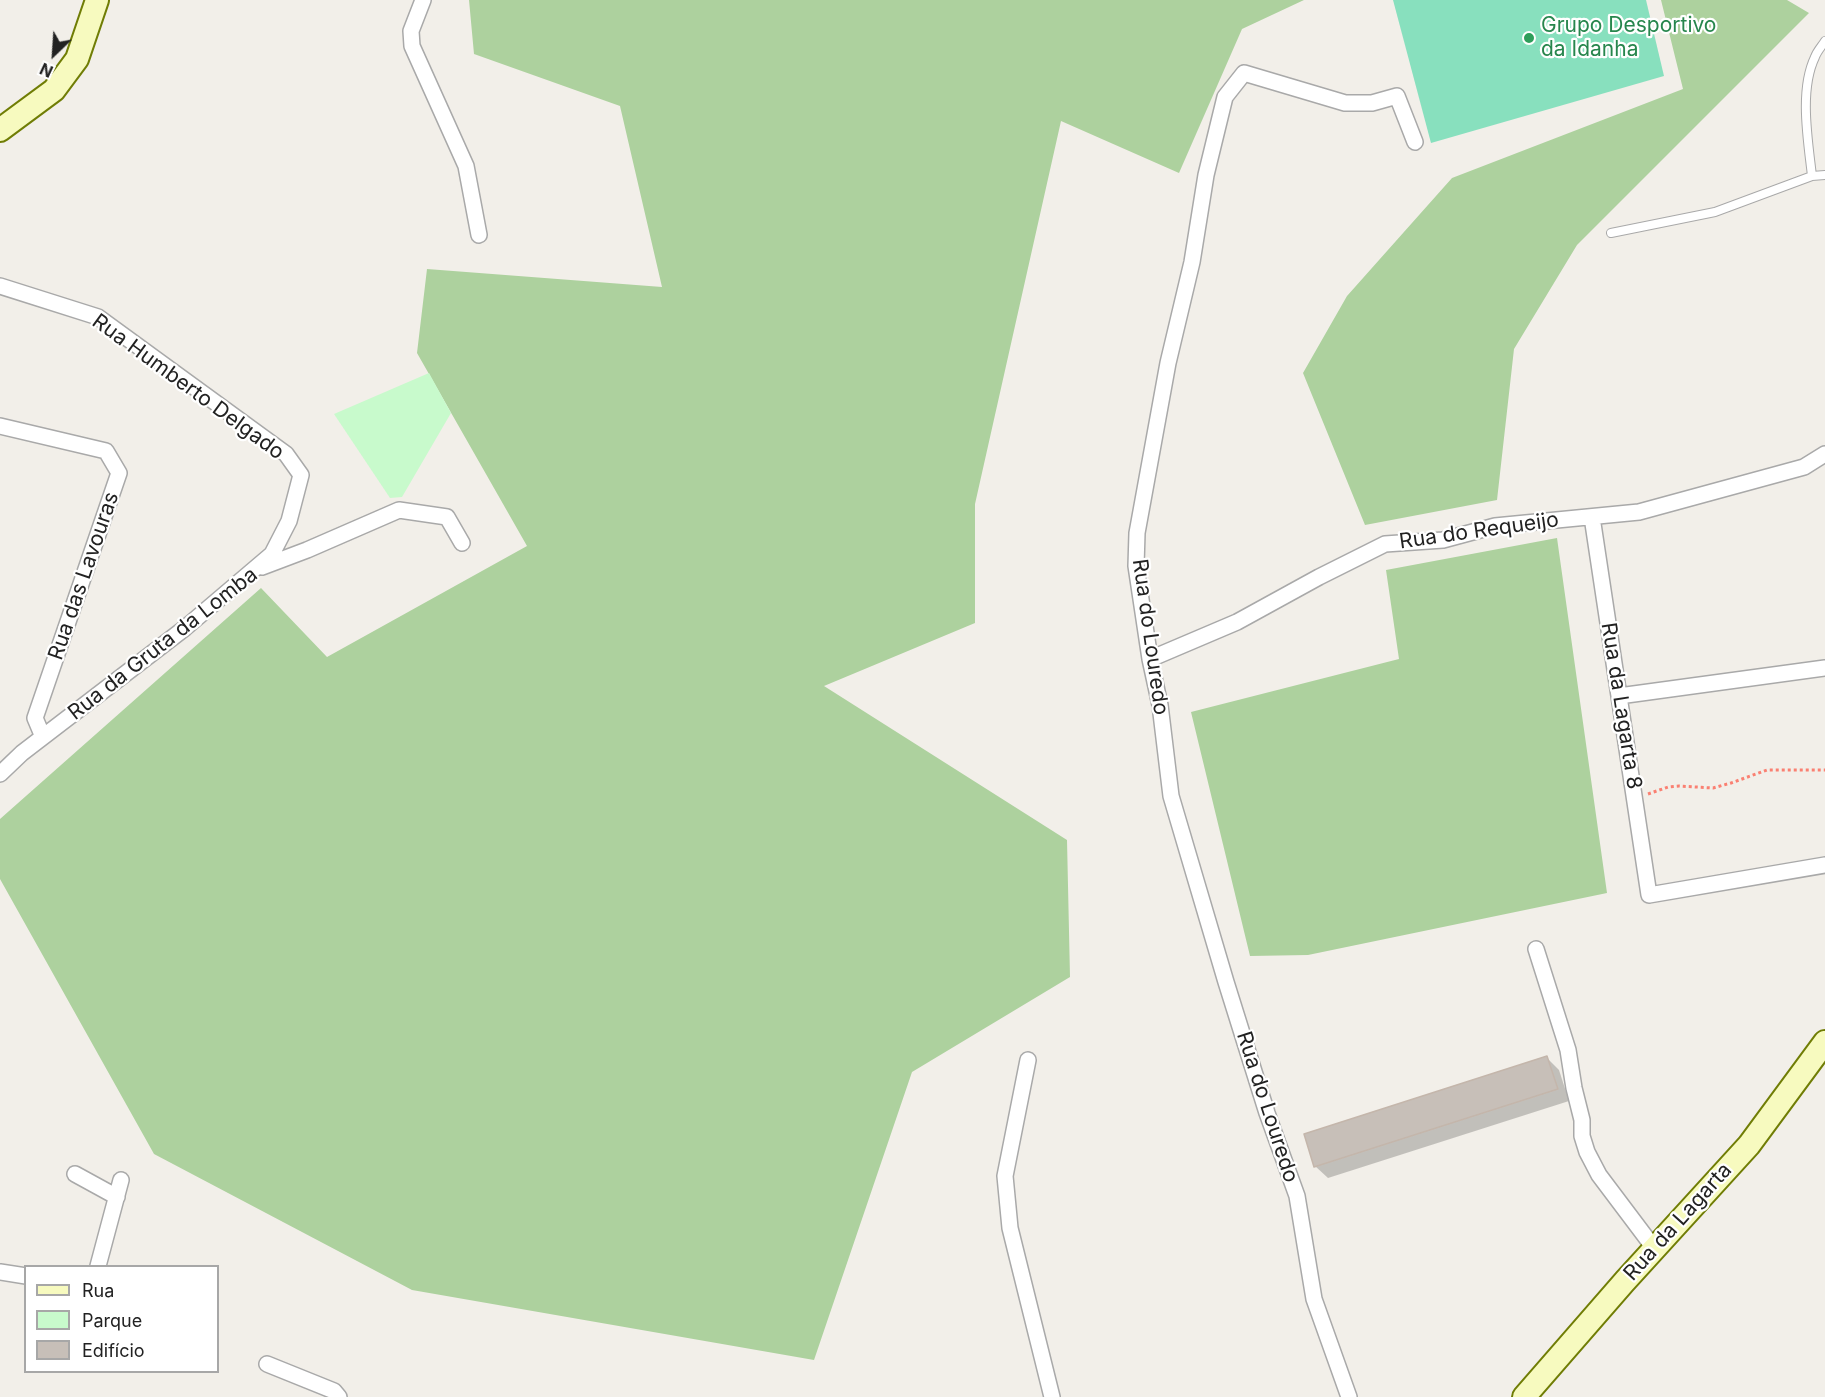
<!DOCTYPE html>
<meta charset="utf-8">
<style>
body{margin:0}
#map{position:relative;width:1825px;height:1397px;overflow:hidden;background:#f2efe9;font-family:Inter,sans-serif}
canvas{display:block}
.legend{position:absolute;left:24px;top:1265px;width:195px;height:108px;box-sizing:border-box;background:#fff;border:2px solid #a7a7a7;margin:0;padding:8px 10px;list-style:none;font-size:18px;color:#222}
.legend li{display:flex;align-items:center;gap:12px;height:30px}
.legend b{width:30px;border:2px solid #a7a7a7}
.north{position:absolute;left:24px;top:24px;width:60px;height:60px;-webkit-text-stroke:4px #fff;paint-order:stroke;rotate:205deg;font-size:16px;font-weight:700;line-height:24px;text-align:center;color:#222}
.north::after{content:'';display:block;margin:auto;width:21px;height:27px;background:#222;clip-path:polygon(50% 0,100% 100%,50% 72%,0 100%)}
</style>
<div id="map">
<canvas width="1825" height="1397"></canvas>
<ul class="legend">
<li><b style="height:8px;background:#f7fabf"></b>Rua</li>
<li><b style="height:16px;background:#c8facc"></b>Parque</li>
<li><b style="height:16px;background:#c7bfb8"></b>Edifício</li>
</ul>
<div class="north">N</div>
</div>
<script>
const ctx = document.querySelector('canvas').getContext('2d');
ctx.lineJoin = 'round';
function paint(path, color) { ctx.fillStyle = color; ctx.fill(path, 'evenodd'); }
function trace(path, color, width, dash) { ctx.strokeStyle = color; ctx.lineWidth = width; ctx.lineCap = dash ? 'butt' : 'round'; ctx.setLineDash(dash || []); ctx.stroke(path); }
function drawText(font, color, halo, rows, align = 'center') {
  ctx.font = font + ' Inter,sans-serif'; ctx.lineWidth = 4.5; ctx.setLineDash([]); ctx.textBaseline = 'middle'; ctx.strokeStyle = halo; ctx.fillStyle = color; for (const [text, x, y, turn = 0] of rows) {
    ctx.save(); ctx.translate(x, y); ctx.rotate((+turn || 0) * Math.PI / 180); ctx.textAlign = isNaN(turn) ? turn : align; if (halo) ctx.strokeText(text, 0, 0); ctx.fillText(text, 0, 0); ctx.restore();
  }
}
paint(new Path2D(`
 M469,0H1304L1242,29L1179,173L1061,121L975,504V623L824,686L1067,840L1070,977L912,1072L814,1360L412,1290L154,1154L0,879V819L261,588L327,657L527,546L417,353L427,269L662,287L620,106L474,54Z
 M1661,0H1787L1809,13L1577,245L1514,349L1497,500L1365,525L1303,373L1347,296L1452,178L1683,89Z
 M1557,538L1607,893L1308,955L1250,956L1191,712L1399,659L1386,570Z`), '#add19e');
paint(new Path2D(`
 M429,373L451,413L402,497L390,498L334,414Z`), '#c8facc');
paint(new Path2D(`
 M1393,0H1646L1664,76L1431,143Z`), '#88e0be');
paint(new Path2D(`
 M1547,1058L1559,1070L1569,1101L1328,1178L1315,1166Z`), '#0003');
const building = new Path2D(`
 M1547,1056L1558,1089L1314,1167L1304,1134Z`);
paint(building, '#c7bfb8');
trace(building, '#c4b6ab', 1.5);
const lane = new Path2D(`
 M1825,41C1822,46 1817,51 1815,57C1799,90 1808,140 1812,176L1825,175
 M1611,233L1715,212L1812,176`);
const street = new Path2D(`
 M423,0L411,31L412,46L466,166L479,235
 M0,286L98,317L286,454L301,475L289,521L272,554L185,628L22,753L0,774
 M0,426L106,451L119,473L35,718L43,737
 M1592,517L1649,895L1825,865
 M262,567L307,550L399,510L447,517L462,543
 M1150,659L1237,622L1319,577L1385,544L1443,540L1495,526L1639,512L1804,467L1825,454
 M1619,696L1825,668
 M1536,949L1568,1050L1574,1088L1582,1120V1136L1587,1152L1599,1175L1654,1248
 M1028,1060L1005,1176L1010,1228L1052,1397
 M75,1174L117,1197
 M98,1266L121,1180
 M0,1272L26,1276
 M267,1364L334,1391L339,1397
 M1349,1397L1314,1299L1297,1196L1267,1113L1226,982L1171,796L1160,705L1150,659L1136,566L1137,533L1168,363L1192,262L1206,175L1225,97L1244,73L1345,103H1372L1397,96L1415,142`);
const secondary = new Path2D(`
 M0,130L54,90L77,59L97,0
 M1524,1397L1625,1281L1749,1145L1825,1042`);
trace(lane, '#a9a9a9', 10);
trace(street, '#a9a9a9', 18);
trace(secondary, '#707d05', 26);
trace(new Path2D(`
 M1648,794L1668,787L1679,786L1713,788L1731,783L1767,770H1825`), '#fa8072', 3, [3, 3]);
trace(lane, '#fff', 8);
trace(street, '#fff', 15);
trace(secondary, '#f7fabf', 22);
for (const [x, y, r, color] of [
 [1529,38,6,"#2e9e5b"]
]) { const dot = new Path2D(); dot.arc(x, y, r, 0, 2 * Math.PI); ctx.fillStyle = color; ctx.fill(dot); trace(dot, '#fff', 2); }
drawText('21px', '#27864d', '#fff', [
 ["Grupo Desportivo",1541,26],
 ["da Idanha",1541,50]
], 'left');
drawText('21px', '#222', '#fff', [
 ["Rua Humberto Delgado",188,387,36],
 ["Rua do Requeijo",1479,531,-8],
 ["Rua das Lavouras",84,576,-71],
 ["Rua do Louredo",1150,637,82],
 ["Rua da Gruta da Lomba",163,644,-38],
 ["Rua da Lagarta 8",1621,706,81],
 ["Rua do Louredo",1267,1107,72],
 ["Rua da Lagarta",1678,1222,-48]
]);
</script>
